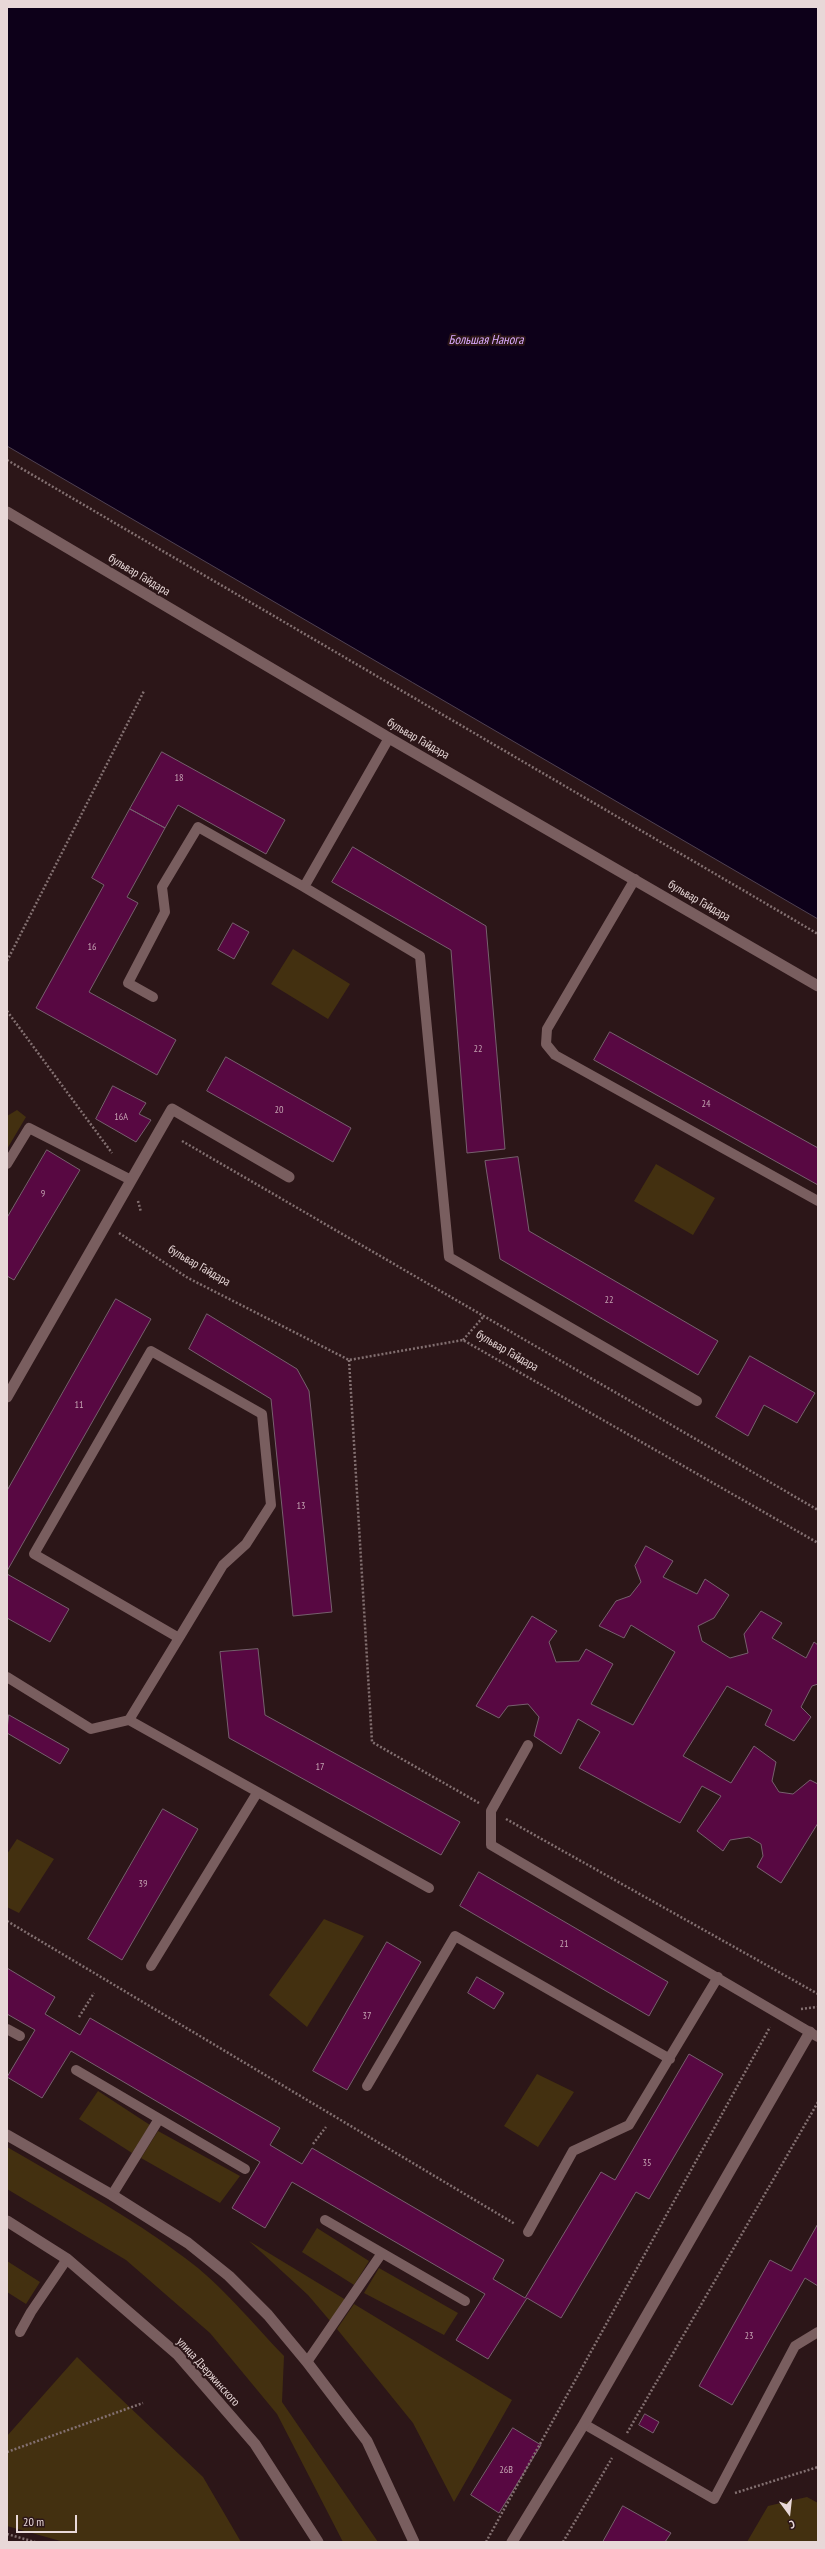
<!DOCTYPE html>
<meta charset="utf-8">
<style>
body{margin:0}
#map{position:relative;width:825px;height:2549px;overflow:hidden;background:#2c1618;font-family:"PT Sans Narrow",sans-serif}
canvas{display:block}
.frame{position:absolute;inset:0;border:8px solid #e8d8d8;pointer-events:none}
.north{position:absolute;left:769px;top:2493px;width:40px;height:40px;-webkit-text-stroke:3px #2c1618;paint-order:stroke;rotate:165deg;font-size:11px;font-weight:700;line-height:16px;text-align:center;color:#e8d8d8}
.north::after{content:'';display:block;margin:auto;width:14px;height:18px;background:#e8d8d8;clip-path:polygon(50% 0,100% 100%,50% 72%,0 100%)}
.scale{position:absolute;left:16px;top:2515px;width:61px;height:18px;box-sizing:border-box;border:2px solid #e8d8d8;border-top:0;padding-left:5px;font-size:12px;line-height:14px;white-space:nowrap;color:#e8d8d8;-webkit-text-stroke:3px #2c1618;paint-order:stroke}
</style>
<div id="map">
<canvas width="825" height="2549"></canvas>
<div class="frame"></div>
<div class="north">С</div>
<div class="scale">20 m</div>
</div>
<script>
const ctx = document.querySelector('canvas').getContext('2d');
ctx.lineJoin = 'round';
function paint(path, color) { ctx.fillStyle = color; ctx.fill(path, 'evenodd'); }
function trace(path, color, width, dash) { ctx.strokeStyle = color; ctx.lineWidth = width; ctx.lineCap = dash ? 'butt' : 'round'; ctx.setLineDash(dash || []); ctx.stroke(path); }
function drawText(font, color, halo, rows, align = 'center') {
  ctx.font = font + ' "PT Sans Narrow",sans-serif'; ctx.lineWidth = 4; ctx.setLineDash([]); ctx.textBaseline = 'middle'; ctx.strokeStyle = halo; ctx.fillStyle = color; for (const [text, x, y, turn = 0] of rows) {
    ctx.save(); ctx.translate(x, y); ctx.rotate((+turn || 0) * Math.PI / 180); ctx.textAlign = isNaN(turn) ? turn : align; if (halo) ctx.strokeText(text, 0, 0); ctx.fillText(text, 0, 0); ctx.restore();
  }
}
paint(new Path2D(`
 M293,949L350,984L328,1019L271,984Z
 M17,1110L26,1117L7,1149V1116Z
 M656,1164L715,1198L693,1235L634,1201Z
 M17,1839L54,1859L19,1913L7,1907V1854Z
 M324,1919L364,1936L307,2027L269,1995Z
 M537,2074L574,2092L538,2147L504,2126Z
 M98,2091L150,2125L132,2153L79,2119Z
 M158,2131L240,2176L220,2203L141,2158Z
 M7,2147C67,2182 129,2216 185,2258C222,2285 252,2323 284,2356L282,2402L378,2542H343L277,2414L210,2333L126,2260L7,2189Z
 M317,2228L369,2261L354,2285L302,2252Z
 M249,2241L346,2300L331,2322L308,2295Z
 M7,2261L40,2282L26,2304L7,2292Z
 M379,2268L458,2313L444,2335L364,2293Z
 M354,2304L512,2400L454,2502L413,2423L337,2329Z
 M77,2357L203,2477L241,2542H64L7,2526V2436Z
 M807,2497L818,2503V2542H747L768,2506Z`), '#433010');
const water = new Path2D(`
 M7,7H818V919L7,446Z`);
paint(water, '#0d0019');
trace(water, '#4f4152', 1);
const building = new Path2D(`
 M162,752L285,820L266,854L178,805L165,828L130,809Z
 M130,809L165,828L127,897L138,903L89,992L176,1040L157,1075L36,1008L104,885L92,878Z
 M353,847L486,926L505,1149L467,1153L451,950L332,882Z
 M233,923L249,932L234,959L218,950Z
 M610,1032L818,1148V1185L594,1060Z
 M226,1057L351,1128L333,1162L207,1091Z
 M113,1086L146,1103L139,1114L151,1120L136,1142L96,1119Z
 M47,1150L80,1170L14,1280L7,1276V1218Z
 M518,1157L529,1231L718,1341L698,1375L500,1259L485,1161Z
 M116,1299L151,1319L7,1571V1491Z
 M207,1314L297,1369L309,1391L332,1612L293,1616L271,1399L189,1349Z
 M750,1356L815,1393L797,1423L764,1405L748,1436L716,1417Z
 M646,1546L673,1561L663,1577L697,1594L705,1579L729,1595L714,1618L698,1626L702,1641L730,1658L748,1653L744,1634L761,1611L782,1623L772,1638L806,1658L814,1642L818,1645V1684L812,1686L801,1707L811,1717L794,1741L765,1725L772,1710L727,1686L683,1756L731,1783L754,1746L776,1762L772,1781L779,1792L793,1794L810,1780L818,1784V1823L781,1883L757,1867L763,1856L761,1844L749,1837L730,1840L723,1851L697,1831L721,1796L702,1786L680,1823L579,1768L600,1732L578,1719L561,1754L534,1736L539,1717L528,1704L508,1706L499,1718L476,1706L532,1616L557,1631L549,1642L556,1662L579,1661L586,1649L613,1664L591,1704L633,1725L675,1652L631,1625L624,1638L599,1626L616,1601L630,1596L641,1582L635,1566Z
 M7,1574L69,1609L50,1642L7,1618Z
 M258,1649L265,1715L460,1822L441,1855L229,1738L220,1652Z
 M9,1715L69,1749L60,1764L7,1733Z
 M163,1809L198,1829L122,1960L88,1939Z
 M479,1872L668,1982L649,2016L460,1906Z
 M387,1942L421,1962L347,2090L313,2071Z
 M7,1968L55,1997L45,2014L80,2035L90,2018L280,2128L270,2145L302,2164L312,2148L504,2260L493,2279L525,2298L601,2172L615,2180L689,2054L723,2074L649,2199L636,2192L561,2318L527,2298L488,2359L456,2340L485,2294L292,2182L265,2228L232,2208L260,2162L71,2051L42,2098L7,2077L35,2030L7,2014Z
 M477,1977L504,1993L494,2009L468,1993Z
 M818,2224V2286L805,2278L732,2405L699,2386L770,2260L791,2271Z
 M645,2414L659,2422L653,2433L639,2425Z
 M513,2428L541,2445L499,2513L471,2495Z
 M623,2506L671,2533L665,2542H603Z`);
paint(building, '#580842');
trace(building, '#77606e', 1);
trace(new Path2D(`
 M7,460L818,934
 M7,961L144,691
 M7,1011L112,1153
 M182,1141L818,1510
 M138,1201L141,1212
 M119,1233L188,1278L349,1360L463,1340L818,1543
 M463,1340L484,1316
 M349,1360L372,1742L479,1803
 M506,1819L818,1994
 M7,1921L515,2224
 M801,2009L818,2007
 M79,2017L94,1993
 M313,2144L326,2127
 M627,2433L818,2102
 M7,2452L143,2403
 M735,2493L818,2467
 M7,2534L35,2542
 M486,2542L770,2027
 M563,2542L612,2458`), '#837071', 2.5, [2, 2]);
trace(new Path2D(`
 M389,738L304,887L420,956L449,1257L697,1401
 M635,879L547,1029L546,1044L555,1055L818,1201
 M153,997L128,983L165,912L162,887L198,827L304,887
 M7,1164L29,1128L131,1180
 M7,1677L91,1729L129,1720L429,1888
 M129,1720L179,1638L34,1554L151,1351L262,1414L271,1505L246,1544L223,1565L179,1638
 M528,1745L491,1811V1845L818,2037
 M151,1966L257,1793
 M7,2029L20,2036
 M76,2070L245,2169
 M367,2086L455,1936L670,2059
 M112,2195L159,2119
 M325,2220L465,2301
 M528,2232L573,2151L629,2125L718,1977
 M20,2332L31,2312L67,2259
 M307,2362L382,2253
 M584,2424L714,2499L795,2346L818,2332`), '#795e5f', 10);
trace(new Path2D(`
 M7,1397L172,1109L289,1177
 M7,2135L112,2195L188,2243L229,2276L268,2315L307,2362L367,2441L414,2542
 M512,2542L584,2424L810,2032`), '#795e5f', 11);
trace(new Path2D(`
 M7,512L389,738L818,986
 M7,2221L67,2259L177,2354L255,2444L318,2542`), '#795e5f', 11);
drawText('10px', '#c4a4b2', null, [
 ["18",179,778],
 ["16",92,947],
 ["22",478,1049],
 ["24",706,1104],
 ["20",279,1110],
 ["16А",121,1117],
 ["9",43,1194],
 ["22",609,1300],
 ["11",79,1405],
 ["13",301,1506],
 ["17",320,1767],
 ["39",143,1884],
 ["21",564,1944],
 ["37",367,2016],
 ["35",647,2163],
 ["23",749,2336],
 ["26В",506,2470]
]);
drawText('12px', '#e8d8d8', '#2c1618', [
 ["бульвар Гайдара",139,575,31],
 ["бульвар Гайдара",418,739,30],
 ["бульвар Гайдара",699,901,30],
 ["бульвар Гайдара",199,1266,30],
 ["бульвар Гайдара",507,1351,30],
 ["улица Дзержинского",208,2372,48]
]);
drawText('italic 13px', '#dbabfe', '#2c1618', [
 ["Большая Нанога",486,340]
]);
</script>
